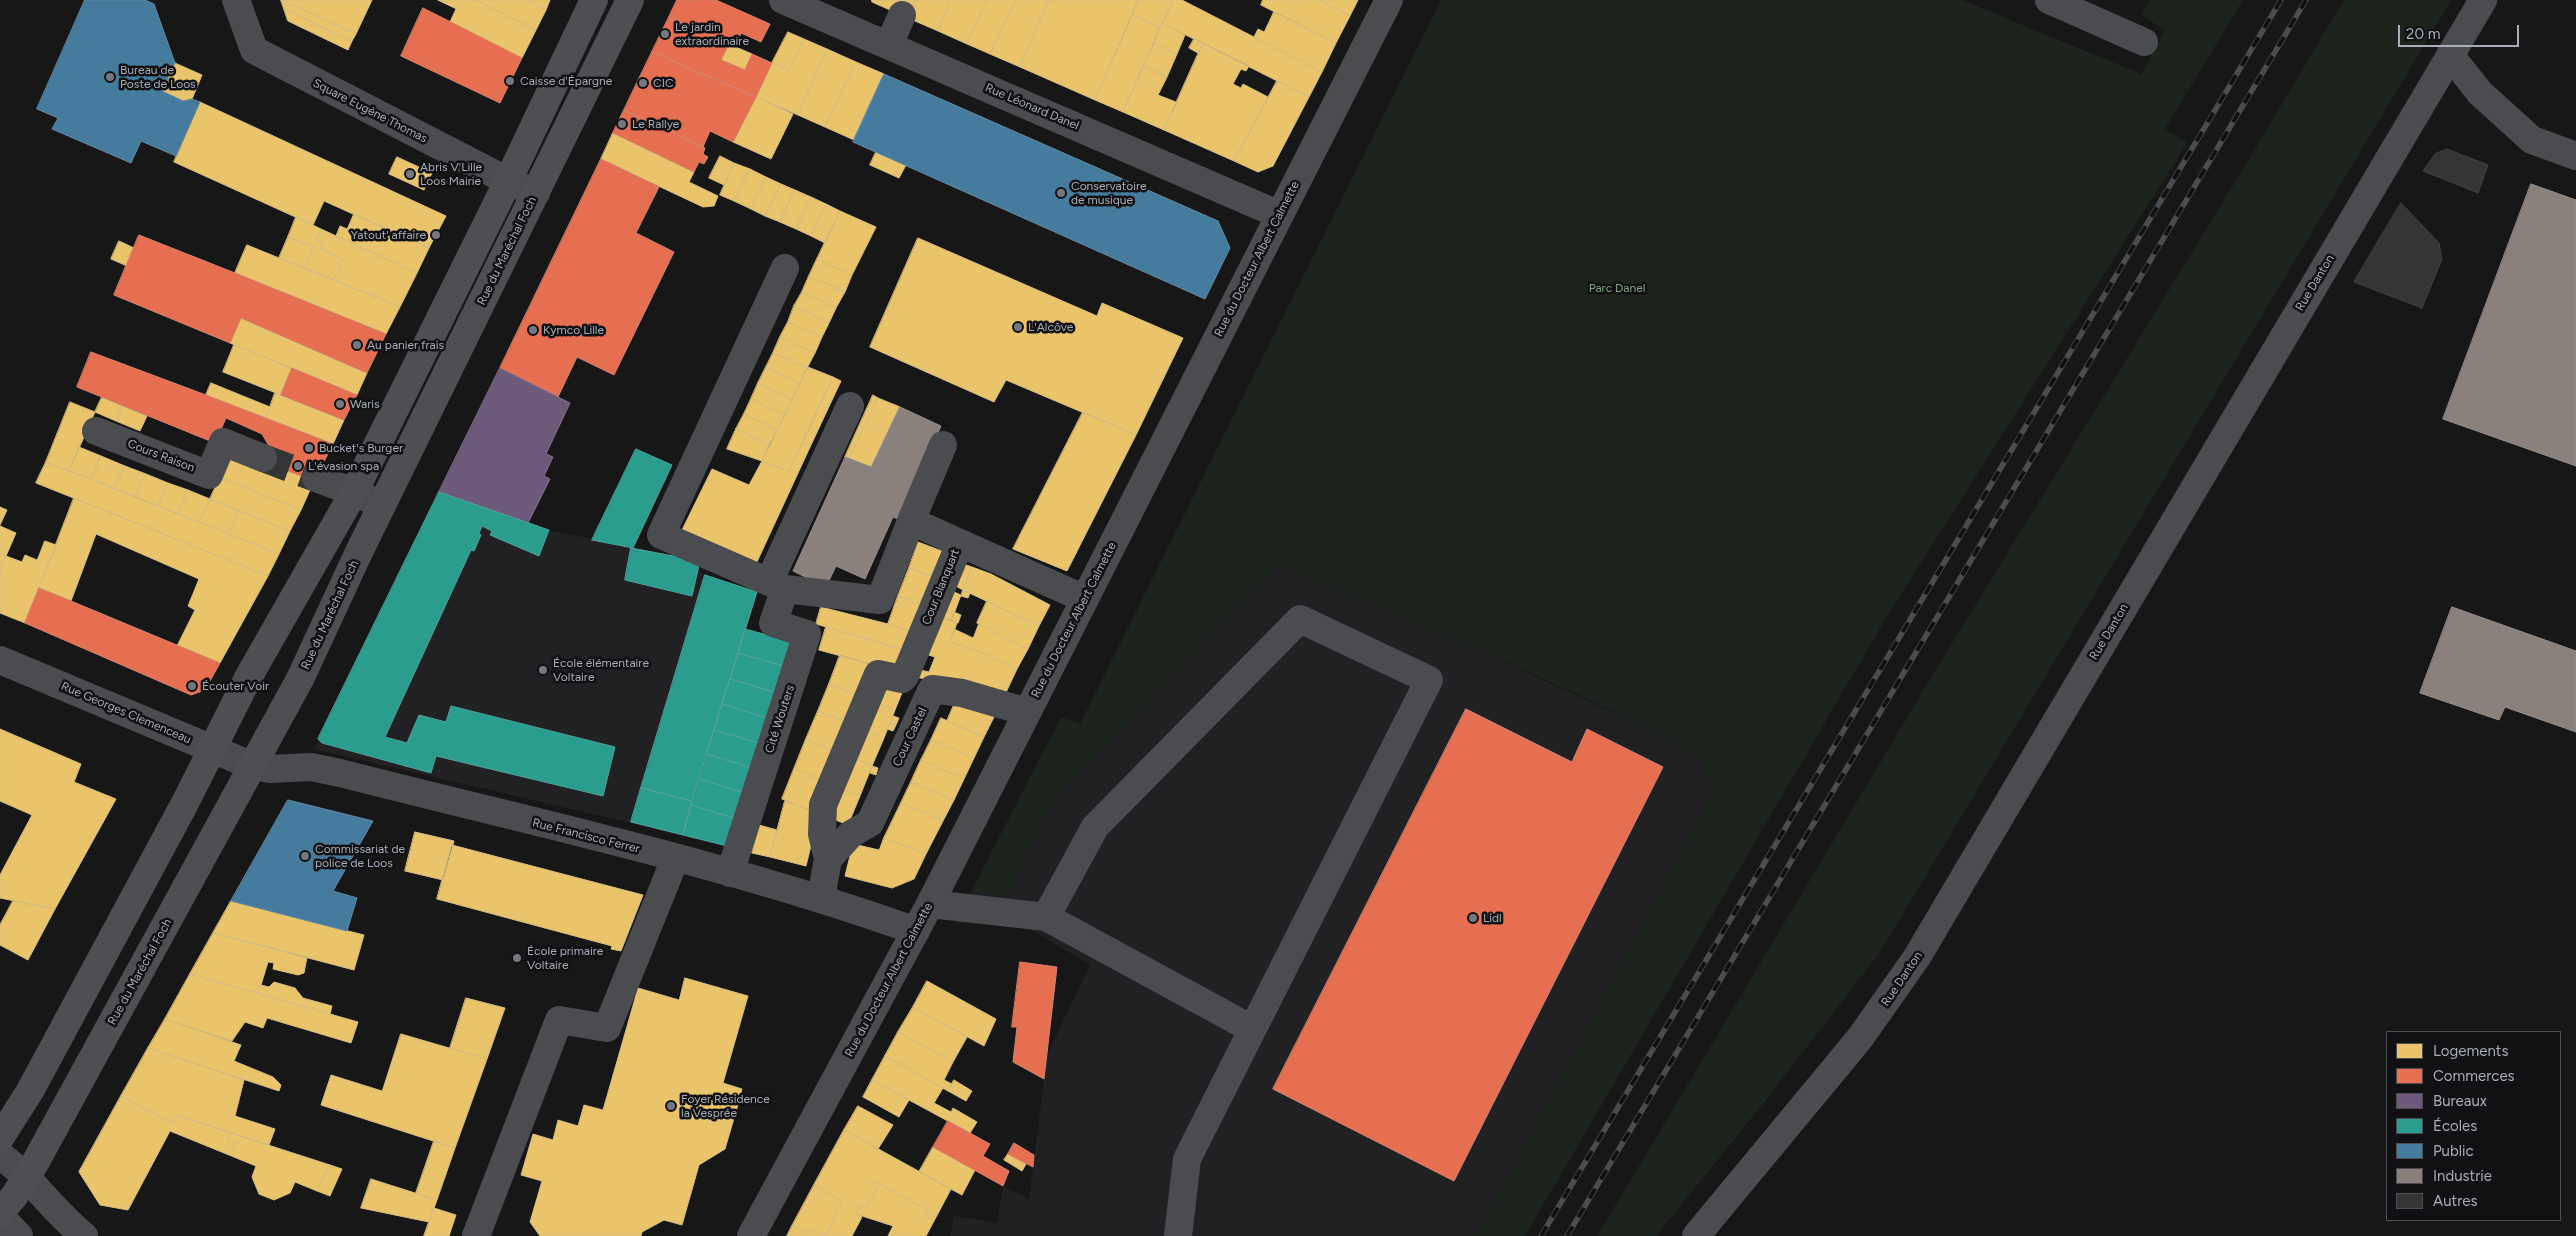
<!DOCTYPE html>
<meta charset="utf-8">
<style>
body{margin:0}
#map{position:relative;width:2576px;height:1236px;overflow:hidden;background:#171717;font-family:Figtree,sans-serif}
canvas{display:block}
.legend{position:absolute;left:2386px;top:1031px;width:175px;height:190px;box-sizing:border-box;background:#111113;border:1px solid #4d4f55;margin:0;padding:6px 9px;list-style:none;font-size:15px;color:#a8adb8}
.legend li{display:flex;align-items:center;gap:10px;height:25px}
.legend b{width:25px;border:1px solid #4d4f55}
.scale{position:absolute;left:2398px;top:25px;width:121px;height:22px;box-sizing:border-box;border:2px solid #a8adb8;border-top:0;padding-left:6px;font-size:15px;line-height:18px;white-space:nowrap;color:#a8adb8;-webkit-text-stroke:4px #111113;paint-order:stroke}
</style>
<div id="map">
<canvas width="2576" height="1236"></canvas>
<ul class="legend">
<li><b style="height:14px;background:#e9c46a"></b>Logements</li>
<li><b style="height:14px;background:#e76f51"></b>Commerces</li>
<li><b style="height:14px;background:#6d597a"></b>Bureaux</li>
<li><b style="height:14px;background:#2a9d8f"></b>Écoles</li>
<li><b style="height:14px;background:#457b9d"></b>Public</li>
<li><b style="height:14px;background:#8a817c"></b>Industrie</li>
<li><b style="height:14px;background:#353536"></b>Autres</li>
</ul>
<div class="scale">20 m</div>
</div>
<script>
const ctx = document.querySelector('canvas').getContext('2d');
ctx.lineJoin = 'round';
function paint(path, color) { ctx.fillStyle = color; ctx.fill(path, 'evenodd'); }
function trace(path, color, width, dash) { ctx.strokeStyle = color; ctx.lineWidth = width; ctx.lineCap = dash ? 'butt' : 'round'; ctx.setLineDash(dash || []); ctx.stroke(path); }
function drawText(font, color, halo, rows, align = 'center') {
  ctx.font = font + ' Figtree,sans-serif'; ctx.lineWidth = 5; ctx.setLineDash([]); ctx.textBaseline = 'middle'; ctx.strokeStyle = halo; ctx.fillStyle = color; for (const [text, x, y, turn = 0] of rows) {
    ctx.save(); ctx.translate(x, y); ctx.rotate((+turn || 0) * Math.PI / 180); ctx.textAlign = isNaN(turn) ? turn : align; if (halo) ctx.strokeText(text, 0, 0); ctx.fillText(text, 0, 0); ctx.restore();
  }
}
paint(new Path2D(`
 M439,492L549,530L700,561L698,572L757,592L683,835L314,749Z
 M1279,565L1470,646L1656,732L1702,758L1711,794L1476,1236H950L954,1216L997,1223L1003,1186L1029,1199L1047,1055L1090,965L1023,925L956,923L971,892L1008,896L1054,799Z`), '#212123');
paint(new Path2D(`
 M1441,0H1962L2141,74L2165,31L2141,14L2150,0H2243L2165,129L2187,143L1886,618L1525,1236H1476L1711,794L1702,758C1566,682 1421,627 1279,565L1054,799L1008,896L971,892L1061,717L1080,724Z
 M2344,0H2451L1878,955L1762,1105L1656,1236H1597L1940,663L2245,166Z`), '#1d241e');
const homes = new Path2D(`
 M281,0H282L356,34L352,41L284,9Z
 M282,0H372L356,34Z
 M438,0H476L536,30L522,58L450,22L456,9Z
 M476,0H527L546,10L536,30Z
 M527,0H550L546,10Z
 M872,0H916L908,18L872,2Z
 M916,0H951L938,31L908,18Z
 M951,0H987L967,44L938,31Z
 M987,0H1016L990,54L967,44Z
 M1016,0H1049L1020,67L990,54Z
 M1049,0H1138L1095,100L1020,67Z
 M1138,0H1173L1160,28L1132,15Z
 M1173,0H1182L1322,72L1309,97L1162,23Z
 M1263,0H1319L1350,16L1336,43L1261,5Z
 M1319,0H1358L1350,16Z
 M284,9L352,41L348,50L288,21Z
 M1274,12L1336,43L1322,72L1254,37L1258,29L1264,32Z
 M1132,15L1160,28L1123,112L1095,100Z
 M1162,23L1185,35L1177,54L1154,43Z
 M788,32L804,39L789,71L772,63Z
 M804,39L827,49L798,115L756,97L772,63L789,71Z
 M1194,39L1203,43L1198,53L1189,48Z
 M1154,43L1177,54L1167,77L1143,66Z
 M1203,43L1249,66L1246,71L1241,69L1233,84L1241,88L1243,84L1268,97L1234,161L1164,130Z
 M729,44L752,54L745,70L721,60Z
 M827,49L856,62L825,127L798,115Z
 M856,62L884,74L854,140L825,127Z
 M175,63L202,75L192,99L183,101L162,91Z
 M1143,66L1167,77L1158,95L1176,102L1164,130L1123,112Z
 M1277,81L1309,97L1273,166L1258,172L1234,161Z
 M756,97L793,114L771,159L733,142Z
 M200,102L446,216L429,248L324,201L313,225L174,162Z
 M613,133L694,172L689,182L718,196L714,206L703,207L601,159Z
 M876,152L906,165L899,178L870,165Z
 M720,156L734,163L724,185L709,178Z
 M397,157L432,173L424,190L389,174Z
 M734,163L750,169L734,201L720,195Z
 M750,169L766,177L751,209L734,201Z
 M766,177L781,184L765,216L751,209Z
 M781,184L795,190L780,222L765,216Z
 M795,190L811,197L796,229L780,222Z
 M811,197L826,204L811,236L796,229Z
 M826,204L840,211L825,243L811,236Z
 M840,211L876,227L852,275L817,259Z
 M354,214L429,248L417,273L336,236L340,226L347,229Z
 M296,217L321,229L317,240L323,242L320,249L343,259L334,280L305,268L313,247L288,237Z
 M321,229L417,273L400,307L334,280L343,259L320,249L323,242L317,240Z
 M288,237L313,247L305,268L279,258Z
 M918,238L1097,316L1102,303L1183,338L1136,435L1006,380L994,402L870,347Z
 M119,241L134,248L127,266L111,259Z
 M247,245L400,307L386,334L235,273Z
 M817,259L852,275L845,292L809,276Z
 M809,276L845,292L836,308L802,292Z
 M802,292L836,308L829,323L794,306Z
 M794,306L829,323L822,337L788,322Z
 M241,318L367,373L357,395L230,343Z
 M788,322L822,337L815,353L780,337Z
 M780,337L815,353L807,368L773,353Z
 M234,345L292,368L281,395L223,372Z
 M773,353L807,368L800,383L766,367Z
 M766,367L800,383L792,399L758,383Z
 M808,367L833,377L789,471L762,461Z
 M833,377L841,381L811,445L803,442Z
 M211,383L270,407L266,418L206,395Z
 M758,383L792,399L785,415L751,399Z
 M275,393L344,420L333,444L266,418Z
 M873,395L878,398L849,458L845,457Z
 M102,397L123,406L116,421L95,412Z
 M878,398L900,407L871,467L849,458Z
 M751,399L785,415L777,430L744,414Z
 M70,402L95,412L69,471L46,462Z
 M123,406L147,416L140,431L116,421Z
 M1083,412L1136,435L1067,571L1013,549Z
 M744,414L777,430L769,445L736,429Z
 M736,429L769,445L762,461L727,449Z
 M803,442L811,445L756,564L682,530L712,469L749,485L762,461L789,471Z
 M79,447L101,456L91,479L69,471Z
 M230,455L262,461L314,481L301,510L220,477Z
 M101,456L125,466L115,489L91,479Z
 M46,462L91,479L279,554L268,576L36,483Z
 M125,466L146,474L135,497L115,489Z
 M146,474L168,483L158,506L135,497Z
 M220,477L301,510L290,531L210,499Z
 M168,483L188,490L178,514L158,506Z
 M188,490L210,499L199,522L178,514Z
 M74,498L268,576L220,663L177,646L195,610L188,606L199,579L96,534L71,601L39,588Z
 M210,499L239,511L229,534L199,522Z
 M0,507L7,510L0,525Z
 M239,511L290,531L279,554L229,534Z
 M0,526L16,533L6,556L0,553Z
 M45,541L56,545L25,623L0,613V571L6,556L22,562L25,555L37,560Z
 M918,542L947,553L937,578L909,568Z
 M0,553L6,556L0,571Z
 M960,563L972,567L963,590L952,584Z
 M972,567L991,574L1050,605L1039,626L963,590Z
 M909,568L937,578L926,606L898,596Z
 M945,588L961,595L954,614L937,607Z
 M963,590L970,593L968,598L961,596Z
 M898,596L926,606L915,633L888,624Z
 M987,601L1039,626L1028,649L977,623Z
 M821,607L888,624L915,633L908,651L816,624Z
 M937,607L954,614L951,620L943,618Z
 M954,612L961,615L958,623L951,620Z
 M943,618L957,623L950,642L973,649L1017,669L1002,701L910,675L912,668L929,672L935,657L919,652Z
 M979,624L1028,649L1017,669L973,649L950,642L954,629L973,638Z
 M826,627L908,651L899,672L819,650Z
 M840,655L872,664L859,696L829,684Z
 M906,683L895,710L874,702L882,684Z
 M829,684L859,696L848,723L818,711Z
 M958,696L999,707L984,737L947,721Z
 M874,702L895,710L884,738L863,730Z
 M818,711L848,723L836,751L806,739Z
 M893,716L899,718L896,725L890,723Z
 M941,718L984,737L974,758L931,740Z
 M890,723L896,725L893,731L887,729Z
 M0,729L81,764L74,782L116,799L55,909L0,898V875L32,815L0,801Z
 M863,730L884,738L872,766L852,757Z
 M806,739L836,751L824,781L794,769Z
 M931,740L974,758L964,779L921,760Z
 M852,757L872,766L860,796L840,788Z
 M921,760L964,779L954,800L911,782Z
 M872,766L878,768L876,775L870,773Z
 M794,769L824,781L811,811L782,799Z
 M911,782L954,800L943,821L901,803Z
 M840,788L860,796L848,825L828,817Z
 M785,801L819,813L806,866L770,857Z
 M901,803L943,821L926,854L884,838Z
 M759,825L777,830L770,857L752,853Z
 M415,832L454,841L443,880L405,871Z
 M884,838L926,854L914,879L892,888L845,876L853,844L879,850Z
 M452,845L643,895L621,951L611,949L612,946L437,899Z
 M13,901L55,909L28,960L0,945V925Z
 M231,901L364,935L354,970L213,933Z
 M213,933L307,957L304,973L298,975L273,969L274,963L268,962L261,985L269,987L274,982L295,988L303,998L332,1006L330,1014L190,974Z
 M190,974L358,1022L351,1043L267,1018L263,1028L245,1022L232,1041L165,1019Z
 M685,978L748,996L723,1083L742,1089L737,1108L725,1149L699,1165L682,1225L664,1220L642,1232L641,1236H540L530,1222L542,1181L521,1175L533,1134L553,1140L558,1120L578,1126L584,1105L603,1110L638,988L679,1000Z
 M927,981L996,1019L984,1046L913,1007Z
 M466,998L505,1008L487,1059L450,1048Z
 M913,1007L967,1037L953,1062L898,1032Z
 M165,1019L241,1045L234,1061L273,1077L281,1085L279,1091L148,1048Z
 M898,1032L953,1062L944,1080L952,1084L948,1091L885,1056Z
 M401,1034L487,1059L455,1148L321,1105L331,1075L382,1091Z
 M148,1048L244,1080L235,1116L275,1129L269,1145L177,1115L173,1124L121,1096Z
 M885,1056L943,1088L934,1103L951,1112L953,1108L977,1122L970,1133L872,1080Z
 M872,1080L909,1100L899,1117L863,1097Z
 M954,1080L972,1091L966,1101L948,1091Z
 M121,1096L173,1124L177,1115L231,1133L228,1140L237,1142L229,1155L170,1131L128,1210L100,1205L79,1172Z
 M858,1106L893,1125L878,1149L844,1130Z
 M844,1130L951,1189L934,1221L926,1217L929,1211L873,1181L871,1185L877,1188L867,1207L861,1205L856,1214L862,1217L852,1236H826L842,1201L814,1185Z
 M231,1133L330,1165L317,1191L295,1182L290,1193L274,1200L259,1194L252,1177L256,1166L229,1155L237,1142L228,1140Z
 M434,1141L455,1148L437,1200L416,1193Z
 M933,1147L975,1170L962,1195L919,1172Z
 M1008,1154L1026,1164L1022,1171L1004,1160Z
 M330,1165L342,1169L330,1196L317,1191Z
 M371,1179L437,1200L429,1222L361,1208Z
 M873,1181L929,1211L926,1217L934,1221L926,1236H888L893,1226L856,1214L861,1205L867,1207L877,1188L871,1185Z
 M814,1185L842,1201L826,1236L812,1228L808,1234L792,1226Z
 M434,1208L456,1215L449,1236H424Z
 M792,1226L808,1234L812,1228L826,1236H787Z`);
paint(homes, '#e9c46a');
trace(homes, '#d6bd81', 1);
const shops = new Path2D(`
 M677,0H716L770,24L761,42L741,33L740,36L734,34L729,44L669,17Z
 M423,8L522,58L500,103L401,56Z
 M669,17L729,44L721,60L745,70L752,54L772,63L756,97L652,52Z
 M652,52L756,97L733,142L710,131L703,147L624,110Z
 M624,110L705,148L703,154L708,157L704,164L699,162L694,172L613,133Z
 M601,159L659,187L636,233L674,252L614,375L577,357L558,397L500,368Z
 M139,235L235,273L386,334L367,373L241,318L230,343L114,295Z
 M91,352L206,395L333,444L314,481L262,461L269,446L262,434L226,418L215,443L77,387Z
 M292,368L357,395L344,420L281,395Z
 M39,588L71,601L220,663L205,690L191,695L25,623Z
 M1466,709L1572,762L1587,729L1663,767L1454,1181L1273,1089Z
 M1020,962L1057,967L1044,1079L1013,1062L1017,1027H1012Z
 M948,1121L990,1144L983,1156L1009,1171L1003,1186L933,1147Z
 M1014,1143L1034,1155L1033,1167L1008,1154Z`);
paint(shops, '#e76f51');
trace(shops, '#d48270', 1);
const offices = new Path2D(`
 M500,368L570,403L546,454L553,457L544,476L550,479L528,523L439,492Z`);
paint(offices, '#6d597a');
trace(offices, '#7f728d', 1);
const schools = new Path2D(`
 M636,449L672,465L633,548L592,540Z
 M439,492L549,530L539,556L490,535L492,531L482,526L479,533L481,535L474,551L471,550L385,737L407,743L419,715L446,722L451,706L615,747L603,796L436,756L431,773L322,743L318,739Z
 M631,548L700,561L692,596L625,580Z
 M705,575L757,592L692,801L641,788Z
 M745,629L797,643L790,668L738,653Z
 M738,653L790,668L781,694L730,679Z
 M730,679L781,694L773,720L722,704Z
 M722,704L773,720L766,745L714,730Z
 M714,730L766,745L758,770L707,754Z
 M707,754L758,770L751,795L700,779Z
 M700,779L751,795L743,821L691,805Z
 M641,788L692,801L683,835L631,822Z
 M691,805L743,821L735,848L683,835Z`);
paint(schools, '#2a9d8f');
trace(schools, '#50a29b', 1);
const public = new Path2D(`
 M85,0H145L154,4L175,63L162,91L183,101L192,99L200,102L176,156L141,141L131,163L52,129L58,118L37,109Z
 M884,74L1218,221L1230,248L1205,299L853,142Z
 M288,800L373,821L333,891L357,898L347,931L231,901Z`);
paint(public, '#457b9d');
trace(public, '#638aa5', 1);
const industry = new Path2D(`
 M2531,184L2576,200V466L2443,419Z
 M900,407L941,426L898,519L893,517L865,579L836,566L826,587L793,571L845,457L871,467Z
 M2452,607L2576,651V732L2505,707L2499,720L2420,693Z`);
paint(industry, '#8a817c');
trace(industry, '#938e8e', 1);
const building = new Path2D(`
 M2447,149L2488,165L2478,193L2423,171L2435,154Z
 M2401,203L2439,243L2442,259L2422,308L2354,282Z`);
paint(building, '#353536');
trace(building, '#3f4043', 1);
trace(new Path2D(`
 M263,458L316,478`), '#343537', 28, [28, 14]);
trace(new Path2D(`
 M236,0L254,50L508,181L536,193
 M783,0L1280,215
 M2049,0L2144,42
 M889,45L902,15
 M2450,55L2480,93L2532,140L2576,156
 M785,268L661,535L785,589L880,600L911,521L960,543
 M96,431L209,475L223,442L263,458
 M316,478L354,492L382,505
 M911,521L943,445
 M769,582L850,406
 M0,660L253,766L270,769L311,767L340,773C532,822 729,864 916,931
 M828,859L851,834L870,823L932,689L962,693L1027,712
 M730,873L807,634L773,623L785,589
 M821,898L828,859L822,834L823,805L878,674L902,679L905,676L960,543L1085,599
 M930,904L1046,917L1252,1029
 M1046,917L1095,827L1300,619L1429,680L1187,1159L1178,1236
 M0,1155C32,1178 54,1212 84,1236
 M0,1216L19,1236
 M476,1236L559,1020L607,1028L675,859
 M751,1236L930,904L1389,0
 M1696,1236L1860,1038L1917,957L2483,0`), '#4b4c50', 28);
trace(new Path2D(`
 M0,1138L30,1091L185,803L249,676L354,492L508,181L594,0
 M0,1213L15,1195L35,1163L300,679L358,554L630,0`), '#4d4f52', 28);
const rail = new Path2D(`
 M1541,1236L2281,0
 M1567,1236L2306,0`);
trace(rail, '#4b4c4f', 5.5);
trace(rail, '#111113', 4, [11]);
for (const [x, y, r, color] of [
 [665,34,5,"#757880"],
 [110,77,5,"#757880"],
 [510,81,5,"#757880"],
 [643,83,5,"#757880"],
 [622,124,5,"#757880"],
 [410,174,5,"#757880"],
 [1061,193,5,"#757880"],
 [436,235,5,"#757880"],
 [1018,327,5,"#757880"],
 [533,330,5,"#757880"],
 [357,345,5,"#757880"],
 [340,404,5,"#757880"],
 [309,448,5,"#757880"],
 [298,466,5,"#757880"],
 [543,670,5,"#757880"],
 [192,686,5,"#757880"],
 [305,856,5,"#757880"],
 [1473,918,5,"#757880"],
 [517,958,5,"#757880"],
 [671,1106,5,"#757880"]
]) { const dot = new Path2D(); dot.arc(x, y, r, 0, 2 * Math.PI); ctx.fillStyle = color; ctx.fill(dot); trace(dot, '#111113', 2); }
drawText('12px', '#a8adb8', '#111113', [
 ["Le jardin",675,27],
 ["extraordinaire",675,41],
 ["Bureau de",120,70],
 ["Poste de Loos",120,84],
 ["Caisse d'Épargne",520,81],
 ["CIC",653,83],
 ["Le Rallye",632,124],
 ["Abris V'Lille",420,167],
 ["Loos Mairie",420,181],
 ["Conservatoire",1071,186],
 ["de musique",1071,200],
 ["Yatout' affaire",426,235,"right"],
 ["L'Alcôve",1028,327],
 ["Kymco Lille",543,330],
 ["Au panier frais",367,345],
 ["Waris",350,404],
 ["Bucket's Burger",319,448],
 ["L'évasion spa",308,466],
 ["École élémentaire",553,663],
 ["Voltaire",553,677],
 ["Écouter Voir",202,686],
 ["Commissariat de",315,849],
 ["police de Loos",315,863],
 ["Lidl",1483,918],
 ["École primaire",527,951],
 ["Voltaire",527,965],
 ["Foyer Résidence",681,1099],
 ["la Vesprée",681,1113]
], 'left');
drawText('12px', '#a8adb8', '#111113', [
 ["Rue Léonard Danel",1032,107,23],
 ["Square Eugène Thomas",370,111,27],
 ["Rue du Maréchal Foch",507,251,-64],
 ["Rue du Docteur Albert Calmette",1257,259,-63],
 ["Rue Danton",2315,283,-59],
 ["Cours Raison",161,456,21],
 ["Cour Blanquart",941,587,-68],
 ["Rue du Maréchal Foch",330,615,-65],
 ["Rue du Docteur Albert Calmette",1074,620,-63],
 ["Rue Danton",2109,632,-59],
 ["Rue Georges Clemenceau",126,713,23],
 ["Cité Wouters",780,719,-72],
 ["Cour Castel",910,737,-65],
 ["Rue Francisco Ferrer",586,836,14],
 ["Rue du Maréchal Foch",140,972,-61],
 ["Rue Danton",1902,979,-56],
 ["Rue du Docteur Albert Calmette",889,980,-62]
]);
drawText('12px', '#7fa381', '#111113', [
 ["Parc Danel",1617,288]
]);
</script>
